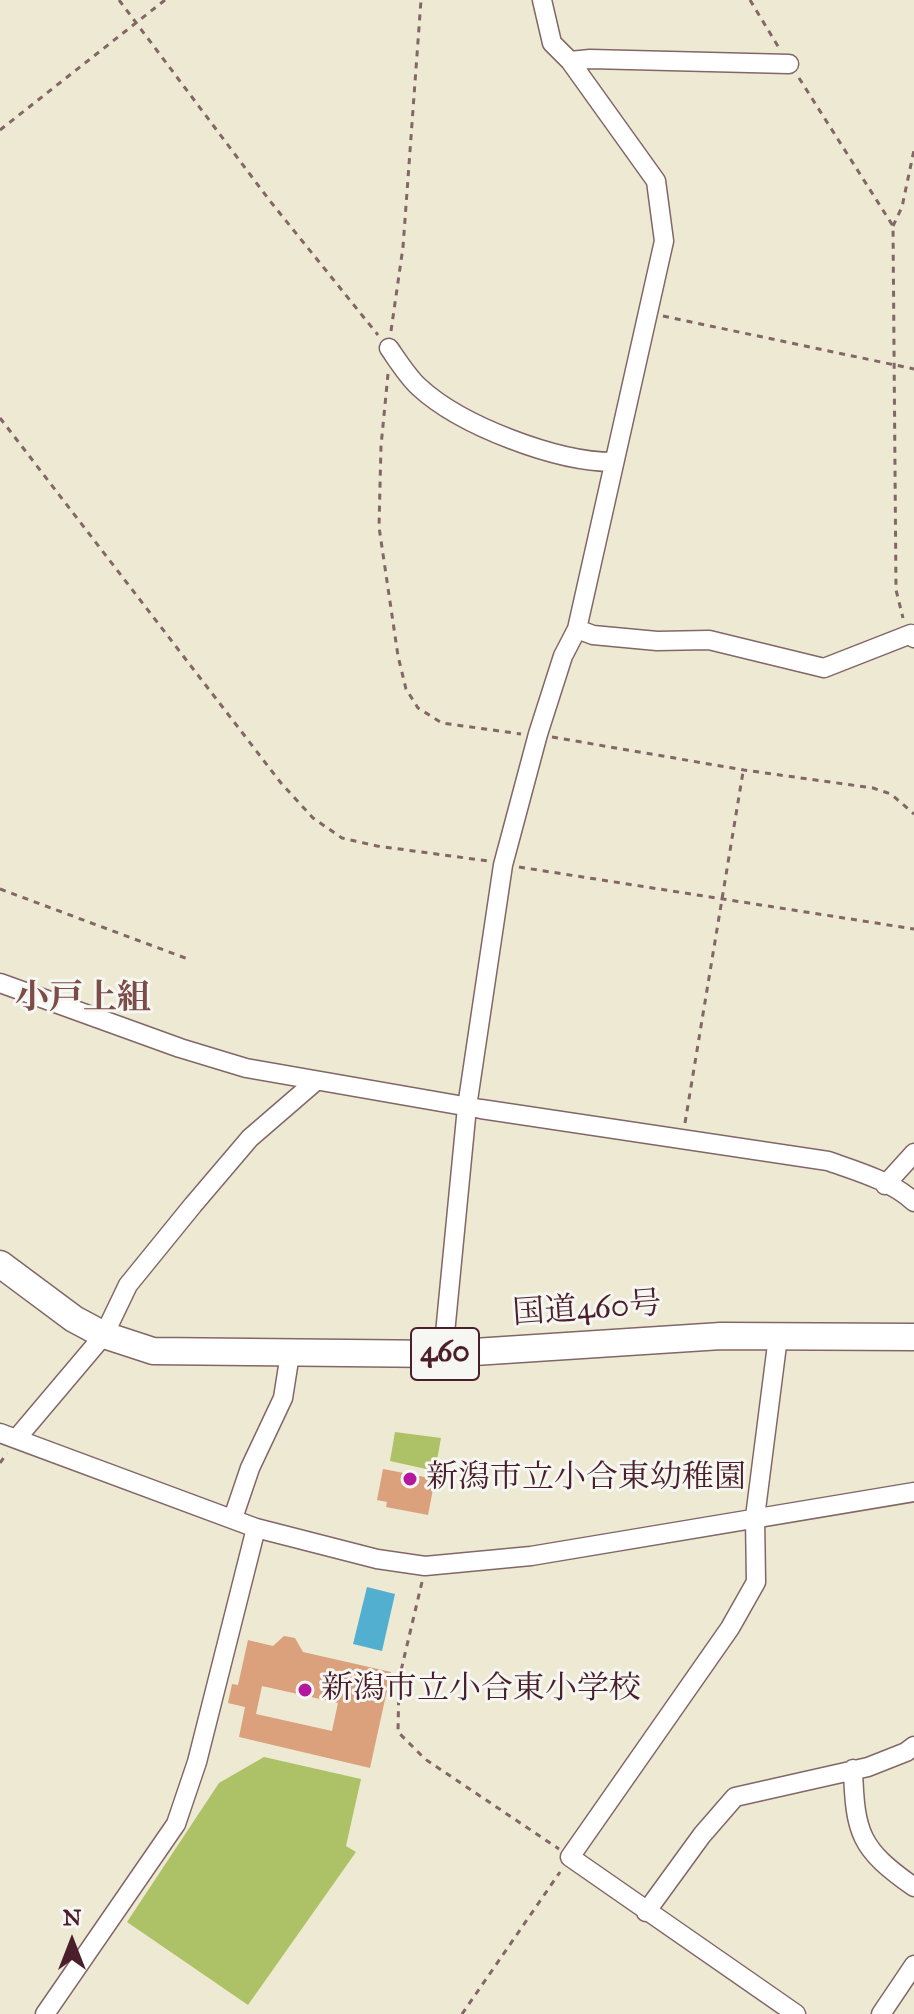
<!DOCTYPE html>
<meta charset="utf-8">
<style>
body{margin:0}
#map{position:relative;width:914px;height:2014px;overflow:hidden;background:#ede9d3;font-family:"IM FELL Great Primer",serif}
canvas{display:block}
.north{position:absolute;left:32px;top:1902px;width:80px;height:80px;-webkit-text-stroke:6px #f6f6f2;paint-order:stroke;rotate:0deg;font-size:22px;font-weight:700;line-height:32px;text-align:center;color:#4a1f2b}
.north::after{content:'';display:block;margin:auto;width:28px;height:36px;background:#4a1f2b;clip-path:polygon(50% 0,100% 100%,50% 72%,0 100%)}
</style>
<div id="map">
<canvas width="914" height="2014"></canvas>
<div class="north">N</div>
</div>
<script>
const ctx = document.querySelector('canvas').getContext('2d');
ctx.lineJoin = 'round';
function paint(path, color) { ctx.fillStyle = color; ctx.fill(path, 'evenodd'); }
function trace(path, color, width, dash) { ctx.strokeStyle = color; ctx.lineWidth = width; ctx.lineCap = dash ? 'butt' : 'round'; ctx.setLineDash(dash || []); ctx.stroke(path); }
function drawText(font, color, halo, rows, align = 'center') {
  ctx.font = font + ' "IM FELL Great Primer","Noto Serif JP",serif'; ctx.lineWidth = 6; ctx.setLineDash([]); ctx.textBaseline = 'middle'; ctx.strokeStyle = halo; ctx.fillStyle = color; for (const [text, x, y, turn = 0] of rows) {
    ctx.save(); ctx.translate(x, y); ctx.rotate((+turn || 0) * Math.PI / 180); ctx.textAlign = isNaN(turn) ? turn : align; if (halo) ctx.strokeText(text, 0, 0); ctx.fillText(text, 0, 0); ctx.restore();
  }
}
paint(new Path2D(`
 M395,1432L441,1438L435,1471L390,1461Z
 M264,1757L361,1779L346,1846L356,1852L248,2005L127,1922L219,1783Z`), '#adc267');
paint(new Path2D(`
 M367,1587L395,1594L382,1651L353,1644Z`), '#52afd0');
paint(new Path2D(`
 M383,1469L435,1479L428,1515L386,1507L387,1502L377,1500Z
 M284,1636L295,1638L303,1652L391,1672L370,1768L239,1737L245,1707L228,1703L232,1684L238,1685L248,1640L273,1646ZM262,1686L338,1703L332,1731L256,1714Z`), '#daa17c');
const minor = new Path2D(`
 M570,61L590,59L789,64
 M389,348C398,361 408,377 419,387C461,426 557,462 613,462
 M577,629L593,635L657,641L709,640L824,668L911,634L914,638
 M0,983L180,1048L246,1068L481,1109L828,1161C856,1171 892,1181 914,1202
 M885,1185L914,1153
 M778,1337L755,1517L756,1582L730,1628L570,1857L796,2014
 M443,1354L467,1107L503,865L538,734L563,656L577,629L664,241L656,181L570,61L552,43L542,0
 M0,1433L256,1528L377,1559L425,1566L531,1556L914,1492
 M17,1438L104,1335L128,1285L193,1205L250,1138L316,1081
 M233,1518L250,1468L283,1398L290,1354
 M853,1769C855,1834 860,1849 914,1887
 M646,1912L702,1835L735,1797L868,1767L906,1752L914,1746
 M45,2014L176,1824L197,1762L256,1528
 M881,2014L914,1965`);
const highway = new Path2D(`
 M0,1264L74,1319L104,1335L153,1351L443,1354L721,1336L914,1337`);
trace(minor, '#836666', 21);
trace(highway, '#836666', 29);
trace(new Path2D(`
 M119,0L270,201L378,335
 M750,0L779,48
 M799,78L893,226L896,590L903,618
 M0,130L165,0
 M893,226L902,207L914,150
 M663,316L914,369
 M391,331L403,247L421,0
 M388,374L381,446L379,527L398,656L406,689L418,708L442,723L521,734
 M0,418L281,783L313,818L342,838L377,846L488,861
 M552,737L744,770L873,788L891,794L914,814
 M519,867L914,929
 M0,889L188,959
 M685,1123L743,772
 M0,1463L7,1453
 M422,1582L399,1679L398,1732L425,1759L559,1849
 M462,2014L560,1872`), '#836666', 3, [6, 6]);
trace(minor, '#fff', 18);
trace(highway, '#fff', 26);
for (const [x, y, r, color] of [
 [410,1479,8,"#b5179e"],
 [305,1690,8,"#b5179e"]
]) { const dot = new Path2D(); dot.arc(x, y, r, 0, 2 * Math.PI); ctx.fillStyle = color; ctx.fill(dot); trace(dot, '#f6f6f2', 3); }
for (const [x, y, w] of [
 [445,1354,68]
]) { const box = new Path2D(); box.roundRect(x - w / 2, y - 26, w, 52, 6); ctx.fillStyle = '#f6f6f2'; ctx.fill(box); trace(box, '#4a1f2b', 2); }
drawText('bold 30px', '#4a1f2b', null, [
 ["460",445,1354]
]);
drawText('32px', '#4a1f2b', '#f6f6f2', [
 ["国道460号",587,1310,-4]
]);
drawText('32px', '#4a1f2b', '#f6f6f2', [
 ["新潟市立小合東幼稚園",426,1479],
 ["新潟市立小合東小学校",321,1690]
], 'left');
drawText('bold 34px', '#7c4c47', '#f6f6f2', [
 ["小戸上組",83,1000]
]);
</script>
